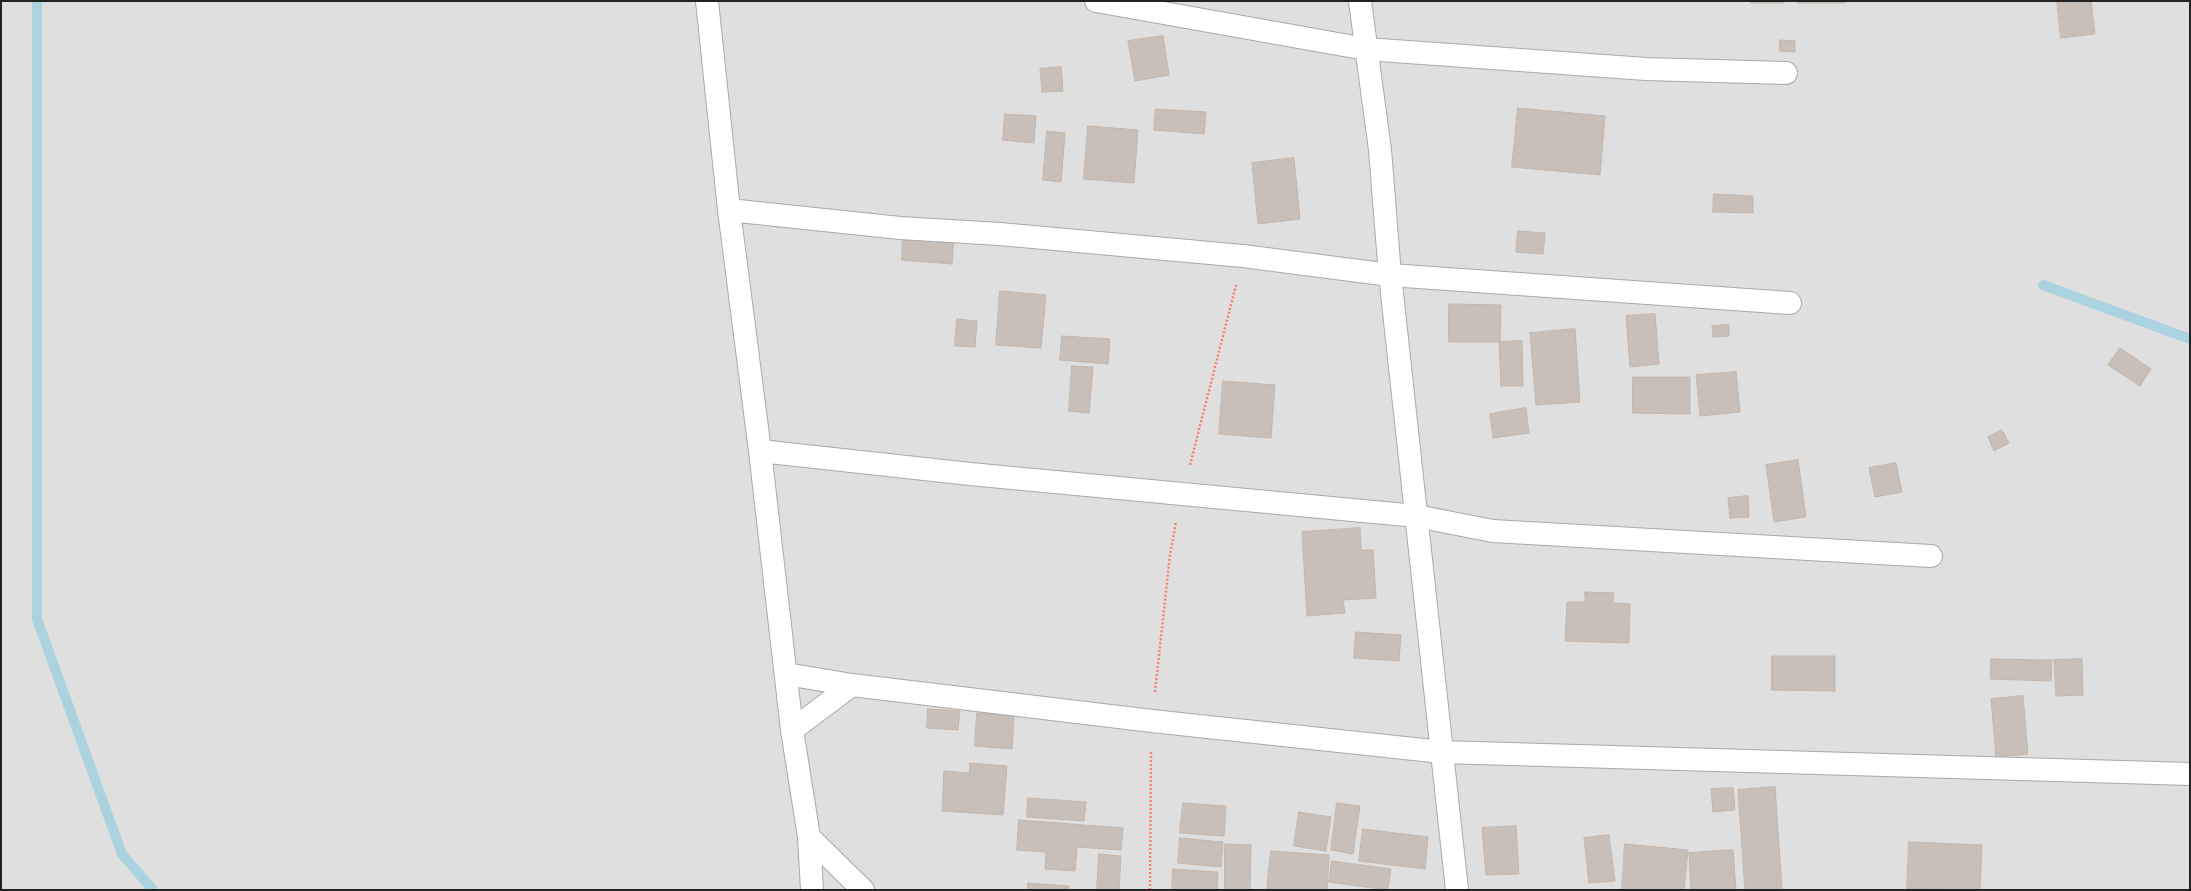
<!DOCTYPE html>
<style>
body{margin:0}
#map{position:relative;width:2191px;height:891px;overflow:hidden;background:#f2efe9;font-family:Mulish,sans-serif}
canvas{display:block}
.frame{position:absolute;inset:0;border:2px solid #222;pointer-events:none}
</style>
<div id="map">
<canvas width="2191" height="891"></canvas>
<div class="frame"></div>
</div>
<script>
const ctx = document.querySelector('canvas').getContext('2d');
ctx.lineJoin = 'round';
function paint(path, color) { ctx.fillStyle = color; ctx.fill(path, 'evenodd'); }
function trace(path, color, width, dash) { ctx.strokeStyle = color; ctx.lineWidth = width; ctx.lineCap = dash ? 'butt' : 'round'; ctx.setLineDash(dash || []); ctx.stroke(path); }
paint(new Path2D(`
 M1,1H2190V890H1Z`), '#e0dfdf');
trace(new Path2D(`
 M37,1V619L122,854L153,890
 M2043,285L2190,339`), '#aad3df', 10);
const building = new Path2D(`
 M1751,1H1784V3H1751Z
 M1798,1H1845V3H1798Z
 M2057,1H2091L2095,34L2061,38Z
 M1163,36L1169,75L1135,81L1128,41Z
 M1780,40L1795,41V52L1780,51Z
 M1061,67L1063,91L1042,92L1040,69Z
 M1518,108L1605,116L1600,175L1512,167Z
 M1156,109L1206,112L1204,134L1154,130Z
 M1005,114L1036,116L1034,143L1003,140Z
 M1088,126L1138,130L1134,183L1084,179Z
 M1047,131L1065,133L1061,182L1043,180Z
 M1294,158L1300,219L1258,224L1252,163Z
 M1714,194L1753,196V213L1713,212Z
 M1518,231L1545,233L1543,254L1516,252Z
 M903,232L954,236L952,264L902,260Z
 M1000,291L1046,295L1041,348L996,345Z
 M1449,304L1501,305L1500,342H1449Z
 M1655,314L1659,364L1630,367L1626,316Z
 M957,319L977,321L975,347L955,346Z
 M1729,325V336L1713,337L1712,326Z
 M1575,329L1580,402L1536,405L1530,333Z
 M1062,336L1110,339L1108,364L1060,360Z
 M1522,341L1523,386H1501L1499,342Z
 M2120,348L2151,369L2140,386L2108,365Z
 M1072,366L1093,367L1089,413L1069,411Z
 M1736,372L1740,412L1700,416L1696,375Z
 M1633,377H1690V414L1633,413Z
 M1223,381L1275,385L1271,438L1219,434Z
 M1526,408L1529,433L1493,438L1490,414Z
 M2002,430L2009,443L1994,451L1988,437Z
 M1798,460L1806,517L1774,522L1766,465Z
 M1896,463L1902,492L1875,497L1869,468Z
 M1748,496L1749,517L1730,518L1728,498Z
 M1360,528L1361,550H1373L1376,598L1343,600L1345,613L1307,616L1302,532Z
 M1585,592L1614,593L1613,603L1630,604L1629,643L1565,641L1567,602H1585Z
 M1356,632L1401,635L1399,661L1354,658Z
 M1772,656H1835V691L1772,690Z
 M1991,659L2052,660L2051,681L1991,679Z
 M2082,659L2083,695L2056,696L2054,660Z
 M2023,696L2028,754L1996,757L1991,699Z
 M928,709L960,711L958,730L927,728Z
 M977,713L1014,716L1012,749L975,746Z
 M970,763L1007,766L1003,815L942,811L944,771L969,773Z
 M1775,787L1782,890H1745L1738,790Z
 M1733,788L1735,810L1713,812L1711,789Z
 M1028,798L1086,802L1084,821L1027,817Z
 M1183,803L1226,806L1224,836L1180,833Z
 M1337,803L1360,806L1353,854L1331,850Z
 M1299,812L1331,817L1326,851L1294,846Z
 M1019,820L1123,828L1121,850L1077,847L1075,871L1045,869L1046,852L1017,850Z
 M1516,826L1519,874L1486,875L1482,828Z
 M1363,829L1428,837L1425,869L1359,861Z
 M1609,835L1615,881L1589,883L1584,838Z
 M1180,838L1223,842L1221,867L1178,863Z
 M1909,842L1982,845L1980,890L1907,889Z
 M1225,844L1251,845L1250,890H1225Z
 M1625,844L1688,850L1684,890H1622Z
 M1733,850L1736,890H1691L1689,853Z
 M1271,851L1329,855L1327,890H1267Z
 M1099,854L1121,856L1119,890H1097Z
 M1332,861L1391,869L1388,890L1329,882Z
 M1173,869L1218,872L1217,890H1172Z
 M1028,883L1069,886L1068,890H1028Z`);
paint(building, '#c7bfb8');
trace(building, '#c4b6ab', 1);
const street = new Path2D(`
 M707,1L729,210L760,451L792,730L809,837L812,890
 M1096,1L1366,49L1646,69L1786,73
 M1360,1L1380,150L1390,275L1457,890
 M729,210L900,228L1000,234L1243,256L1390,275L1790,303
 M760,451L970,474L1416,516L1493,531L1931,556
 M786,674L852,685L1152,721L1442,752L2190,774
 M792,730L852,685
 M809,837L863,890`);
trace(street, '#a9a9a9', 24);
trace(new Path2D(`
 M1190,465L1236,285
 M1155,692L1170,555L1176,522
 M1150,890L1151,750`), '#fa8072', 2.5, [2, 2]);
trace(street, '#fff', 22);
</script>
